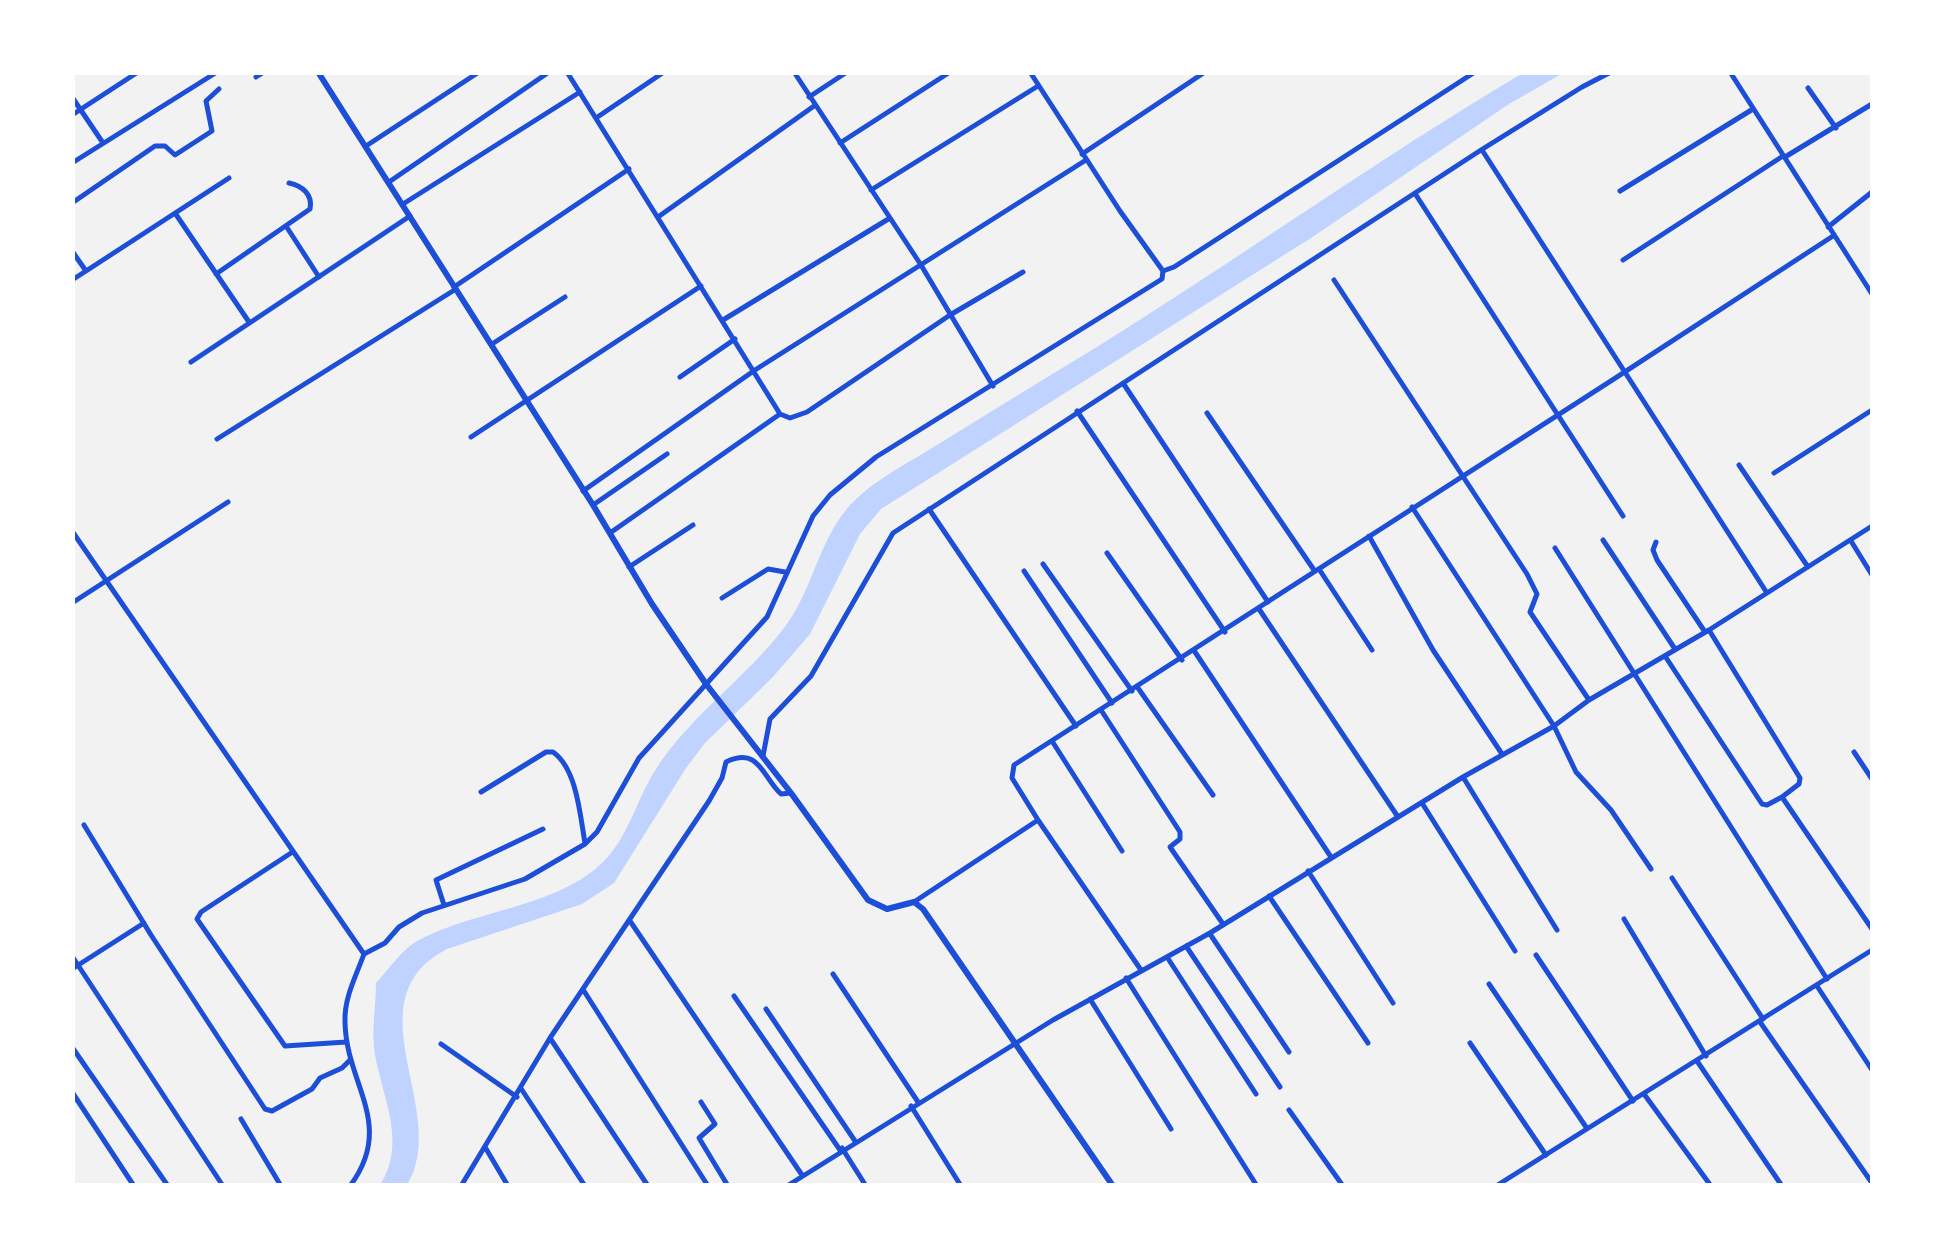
<!DOCTYPE html>
<style>
body{margin:0}
#map{position:relative;width:1945px;height:1258px;overflow:hidden;background:#f2f2f2;font-family:"Varela Round",sans-serif}
canvas{display:block}
.frame{position:absolute;inset:0;border:75px solid #fff;pointer-events:none}
</style>
<div id="map">
<canvas width="1945" height="1258"></canvas>
<div class="frame"></div>
</div>
<script>
const ctx = document.querySelector('canvas').getContext('2d');
ctx.lineJoin = 'round';
function paint(path, color) { ctx.fillStyle = color; ctx.fill(path, 'evenodd'); }
function trace(path, color, width, dash) { ctx.strokeStyle = color; ctx.lineWidth = width; ctx.lineCap = dash ? 'butt' : 'round'; ctx.setLineDash(dash || []); ctx.stroke(path); }
paint(new Path2D(`
 M1523,73H1563L1509,104L1311,238L881,509L860,534L810,634L772,678L705,743L686,768L614,883L582,904L447,949C348,1000 452,1112 407,1185H380C407,1143 383,1099 375,1055C371,1032 376,1006 376,983C389,969 402,949 419,940C475,910 559,907 604,861C629,836 637,798 656,769C692,713 748,677 787,624C812,589 819,543 846,510C869,482 907,464 937,445C989,413 1040,381 1092,350C1237,260 1376,160 1523,73Z`), '#bfd3fe');
trace(new Path2D(`
 M567,72L780,414
 M794,72L921,265L993,386
 M1730,72L1872,294
 M256,77L264,72
 M1808,88L1836,128
 M72,97L103,143
 M809,97L847,72
 M72,115L138,72
 M596,118L664,72
 M840,143L950,72
 M366,146L479,72
 M1482,150L1767,593
 M1082,154L1205,72
 M1785,157L1872,104
 M72,163L217,72
 M389,182L549,72
 M871,190L1038,86
 M1620,191L1753,109
 M1416,195L1623,516
 M72,203L155,146H165L175,155L212,131L206,101L219,89
 M403,204L580,92
 M175,213L249,322
 M658,217L814,106
 M286,226L319,277
 M1828,227L1872,192
 M72,251L86,271L229,178
 M1623,260L1783,156
 M1163,271L1174,267L1475,72
 M216,274L310,209C313,194 302,186 289,183
 M72,280L86,271
 M1334,280L1527,574L1537,594L1530,612L1589,700
 M454,287L629,169
 M723,320L890,218
 M492,344L565,297
 M191,362L410,216
 M680,377L735,339
 M1123,383L1268,602
 M1077,411L1225,632
 M1207,413L1314,570
 M471,437L701,286
 M217,439L456,289
 M1739,465L1808,567
 M1774,473L1872,410
 M583,491L755,370L1086,160
 M593,505L667,454
 M1412,507L1554,726L1576,772L1611,810L1651,869
 M929,509L1076,726
 M72,531L364,954L385,943L399,927L422,913L525,879L585,844L597,832L639,758L767,617L813,516L830,495L876,457L1162,279L1163,271L1120,211L1030,72
 M610,533L780,414L790,418L807,412L950,315L1023,272
 M1369,536L1433,650L1502,754
 M1603,540L1675,649
 M1851,541L1872,575
 M1656,542L1653,550L1657,560L1705,632
 M1555,548L1827,979
 M1107,553L1182,660
 M1043,564L1132,691
 M629,567L693,525
 M1319,569L1372,650
 M1024,571L1112,703
 M722,598L768,569L785,572
 M72,603L228,502
 M1259,609L1398,817
 M1709,630L1800,778L1799,784L1782,797L1872,929
 M1195,652L1331,857
 M1665,656L1762,804L1767,805L1782,797
 M1138,688L1213,795
 M1101,710L1180,832V839L1170,847L1223,924
 M1052,741L1122,851
 M1854,752L1872,779
 M763,756L770,719L811,676L893,533L1481,150L1582,87L1611,72
 M1463,777L1557,930
 M481,792L546,752H553C577,769 580,815 585,843
 M1422,803L1515,951
 M84,825L151,935L265,1109L272,1111L312,1089L320,1078L342,1068L351,1059
 M291,853L201,912L197,919L285,1046L346,1042
 M1308,871L1393,1003
 M1672,878L1763,1019
 M1269,896L1368,1043
 M914,902L1038,820
 M444,905L436,880L543,829
 M1624,919L1706,1056
 M630,921L802,1175
 M1210,934L1289,1052
 M1186,946L1280,1087
 M1536,955L1633,1101
 M72,956L223,1186
 M1167,957L1256,1094
 M72,969L144,923
 M1141,970L1038,820L1012,778L1014,765C1288,591 1561,414 1833,236
 M833,974L918,1102
 M1126,978L1257,1186
 M1489,984L1586,1127
 M1817,986L1872,1070
 M584,991L708,1186
 M734,996L840,1150
 M1090,999L1171,1129
 M766,1009L855,1141
 M1760,1022L1872,1183
 M550,1038L648,1186
 M1470,1043L1546,1155
 M441,1044L517,1097
 M72,1047L168,1186
 M1697,1061L1782,1186
 M522,1090L585,1186
 M72,1092L134,1186
 M1644,1094L1711,1186
 M701,1102L715,1124L699,1138L728,1186
 M911,1106L961,1186
 M1289,1110L1343,1186
 M241,1119L281,1186
 M485,1147L508,1186
 M842,1148L866,1186
 M350,1186C396,1124 346,1085 345,1022C344,998 356,976 364,954
 M461,1186L550,1038L709,801L722,778L726,762C760,746 762,777 781,794L791,793
 M787,1186L1053,1020L1210,933L1463,777L1554,726L1589,700L1709,630L1872,526`), '#1d4ed8', 5);
trace(new Path2D(`
 M1496,1186L1872,950`), '#1d4ed8', 5);
trace(new Path2D(`
 M318,72L593,505L652,604L706,684L791,793L868,900L887,909L914,902L923,909L1113,1186`), '#1d4ed8', 6);
</script>
